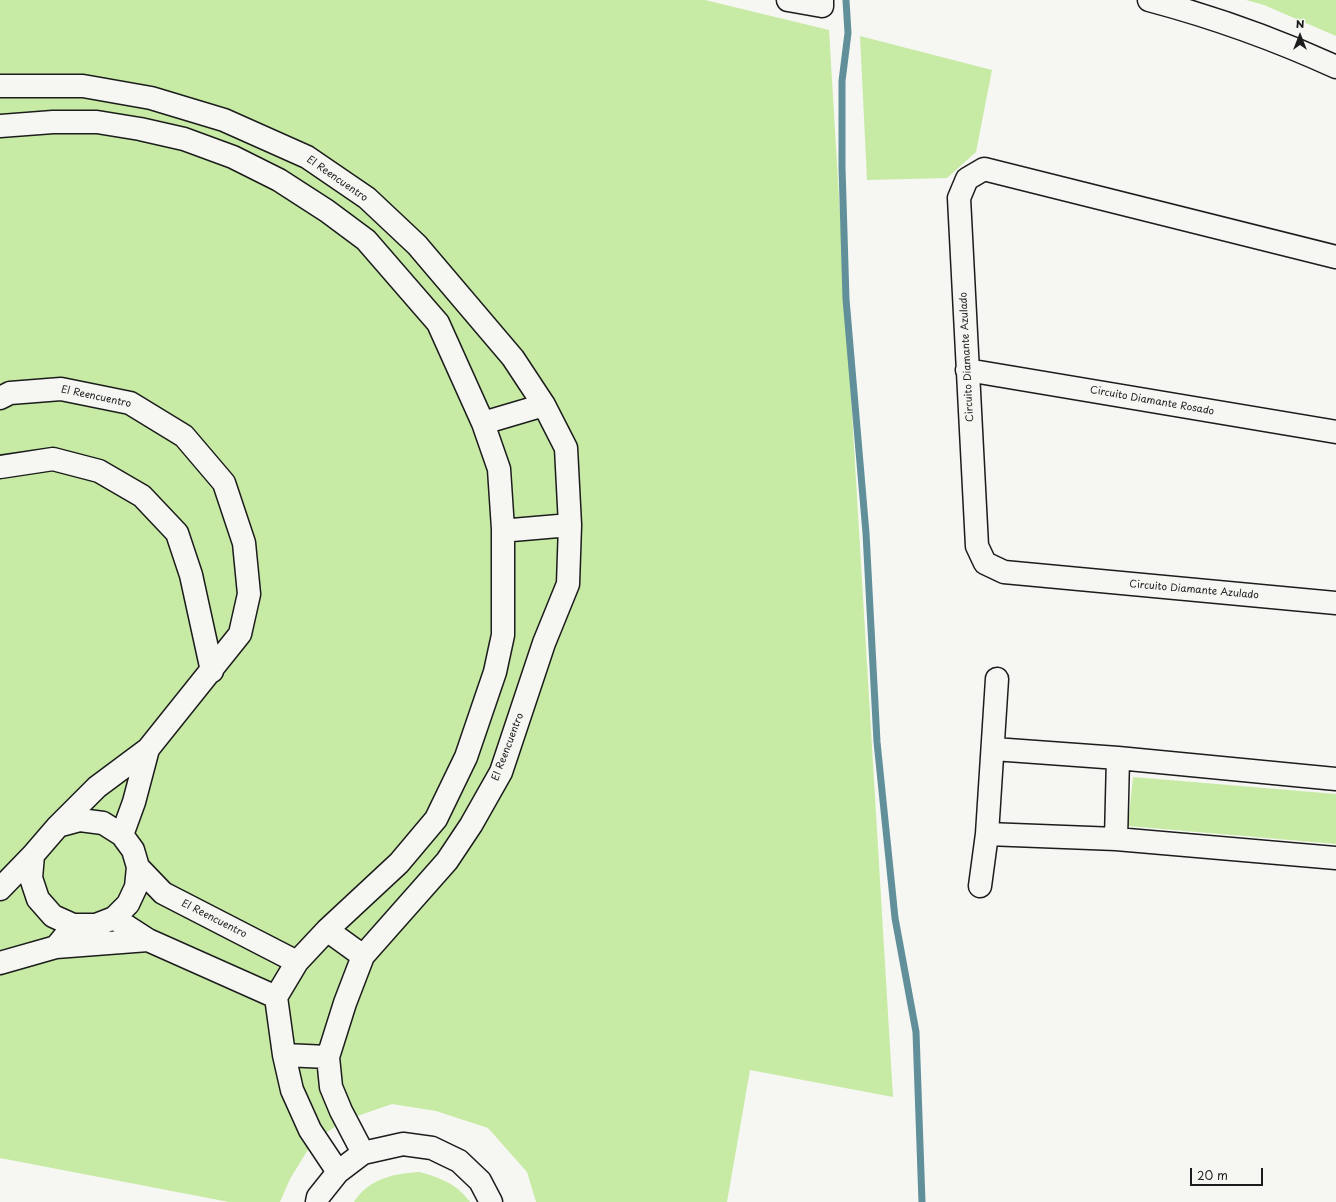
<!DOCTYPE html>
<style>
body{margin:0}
#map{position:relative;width:1336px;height:1202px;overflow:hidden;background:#f6f6f2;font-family:"Playpen Sans",sans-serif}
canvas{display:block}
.north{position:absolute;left:1280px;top:16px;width:40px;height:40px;-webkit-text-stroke:3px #f6f6f2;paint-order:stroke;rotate:0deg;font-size:11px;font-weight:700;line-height:16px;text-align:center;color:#1c1c1c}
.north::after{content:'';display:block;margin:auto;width:14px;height:18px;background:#1c1c1c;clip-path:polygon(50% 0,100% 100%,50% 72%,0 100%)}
.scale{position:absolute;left:1190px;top:1168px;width:73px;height:18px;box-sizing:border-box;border:2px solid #1c1c1c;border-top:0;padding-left:5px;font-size:12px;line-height:14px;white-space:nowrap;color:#1c1c1c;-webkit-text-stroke:3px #f6f6f2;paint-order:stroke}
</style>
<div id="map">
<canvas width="1336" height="1202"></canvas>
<div class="north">N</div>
<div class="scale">20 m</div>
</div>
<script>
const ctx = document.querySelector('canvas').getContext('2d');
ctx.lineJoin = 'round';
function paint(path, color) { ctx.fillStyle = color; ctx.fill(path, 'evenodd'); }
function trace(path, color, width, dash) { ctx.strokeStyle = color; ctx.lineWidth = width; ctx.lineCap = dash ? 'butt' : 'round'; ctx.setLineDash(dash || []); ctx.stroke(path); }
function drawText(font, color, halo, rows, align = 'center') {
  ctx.font = font + ' "Playpen Sans",sans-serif'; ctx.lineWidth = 3; ctx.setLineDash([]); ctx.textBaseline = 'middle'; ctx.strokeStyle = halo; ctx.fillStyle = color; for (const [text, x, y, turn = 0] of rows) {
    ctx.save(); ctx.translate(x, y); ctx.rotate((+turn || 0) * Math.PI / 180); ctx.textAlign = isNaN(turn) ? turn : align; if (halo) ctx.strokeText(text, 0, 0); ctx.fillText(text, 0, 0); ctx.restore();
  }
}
paint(new Path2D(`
 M0,0H705L829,30L893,1097L750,1070L727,1202H536L527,1172L488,1128L436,1111L392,1104L343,1121L312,1143L290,1179L280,1202H229L0,1158Z
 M1246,0H1336V36L1264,5Z
 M860,36L992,70L976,152L947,178L867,180Z
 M1133,777L1336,794V844L1128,826Z
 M420,1172C441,1178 457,1184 470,1202H354C368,1179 395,1173 420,1172Z`), '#c7eba5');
trace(new Path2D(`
 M846,0L848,33L842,81V167L846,299L866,533L877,742L895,918L916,1032L922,1202`), '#61909a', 7);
const minor = new Path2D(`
 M788,0L822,6V0
 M1149,0C1213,17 1275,39 1336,67
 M0,86H83L151,98L224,120L307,157L367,198L417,245L513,358L544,405L566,448L570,525L568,584L544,643L501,772L471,825L447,861L363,956L345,1003L328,1057L331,1087L341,1111L363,1153
 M0,126L53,122H97L140,129L184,139L233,157L279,180L327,211L366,240L438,323L483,423L499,469L503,529V635L495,672L466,757L436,819L399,863L327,930L297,962L276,997L284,1055L292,1090L310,1130L338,1172
 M1336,257L984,169L967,179L959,198L977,546L985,563L1004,572L1336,603
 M967,370L1336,432
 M0,398L10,393L61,389L130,403L184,436L224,483L244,543L249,594L240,634L148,749L97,787L58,826
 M483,423L544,405
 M0,467L53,459L99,471L142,496L177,533L191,575L212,671
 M503,529L512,530L570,525
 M994,749L1118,758L1336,779
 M987,834L1116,839L1336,858
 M122,835L134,802L148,749
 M1116,839L1118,758
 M138,867L136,887L128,904L114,918L96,925H73L53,916L38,899L31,878L33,855L58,826L80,820L103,823L122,835L133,850L138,867L163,893L297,962
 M980,886L987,834L997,679
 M0,889L33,855
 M114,918L148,940L276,997
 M327,930L363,956
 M56,947L148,940
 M0,963L56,947L65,936
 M284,1055L328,1057
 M317,1202L318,1197L338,1172L363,1153L403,1144L432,1148L459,1161L480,1181L491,1202`);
trace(minor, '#1c1c1c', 25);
trace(minor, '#f6f6f2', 22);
drawText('10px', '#1c1c1c', '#f6f6f2', [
 ["El Reencuentro",337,179,35],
 ["Circuito Diamante Azulado",967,357,-93],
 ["El Reencuentro",96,397,12],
 ["Circuito Diamante Rosado",1152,401,10],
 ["Circuito Diamante Azulado",1194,590,5],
 ["El Reencuentro",508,747,-69],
 ["El Reencuentro",214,919,27]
]);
</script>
